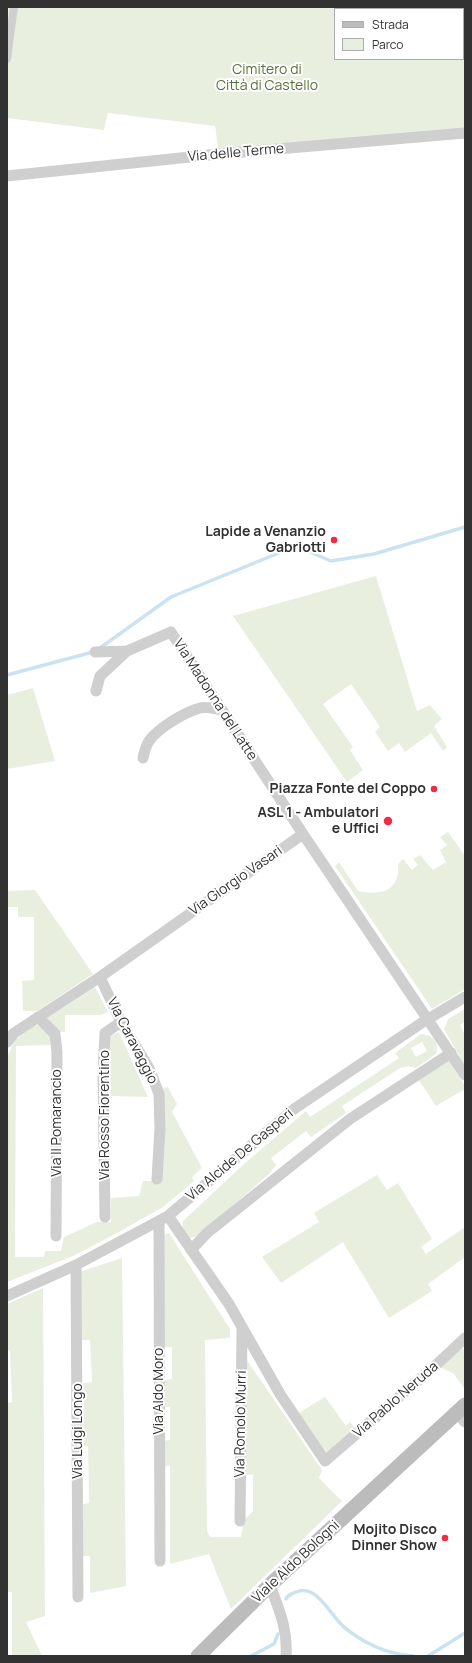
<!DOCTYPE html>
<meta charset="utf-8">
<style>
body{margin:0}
#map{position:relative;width:472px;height:1663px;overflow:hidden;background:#fff;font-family:Manrope,sans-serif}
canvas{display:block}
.frame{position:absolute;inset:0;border:8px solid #323232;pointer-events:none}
.legend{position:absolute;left:334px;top:8px;width:130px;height:52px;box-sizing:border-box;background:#fff;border:1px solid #adadad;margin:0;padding:5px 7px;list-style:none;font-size:12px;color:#323232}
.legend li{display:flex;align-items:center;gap:8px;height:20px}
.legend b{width:20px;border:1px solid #adadad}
</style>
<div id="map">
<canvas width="472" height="1663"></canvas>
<div class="frame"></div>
<ul class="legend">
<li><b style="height:5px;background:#bcbcbc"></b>Strada</li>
<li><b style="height:11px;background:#e9efdf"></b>Parco</li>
</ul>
</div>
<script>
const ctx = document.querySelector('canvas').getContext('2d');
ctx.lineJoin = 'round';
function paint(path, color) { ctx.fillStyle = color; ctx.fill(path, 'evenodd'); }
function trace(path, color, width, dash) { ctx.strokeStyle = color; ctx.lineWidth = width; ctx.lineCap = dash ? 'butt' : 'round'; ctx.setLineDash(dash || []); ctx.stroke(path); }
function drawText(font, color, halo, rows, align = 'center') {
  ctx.font = font + ' Manrope,sans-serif'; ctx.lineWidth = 4; ctx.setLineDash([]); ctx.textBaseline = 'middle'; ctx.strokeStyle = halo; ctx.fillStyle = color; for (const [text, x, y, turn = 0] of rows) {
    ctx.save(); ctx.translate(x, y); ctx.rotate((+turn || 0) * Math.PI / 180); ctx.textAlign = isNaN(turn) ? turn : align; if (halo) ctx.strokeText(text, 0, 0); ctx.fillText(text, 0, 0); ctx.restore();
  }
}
paint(new Path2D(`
 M7,7H465V133L219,154L215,126L108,113L104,130L7,118ZM335,9H463V59H335Z
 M376,576L417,711L430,705L442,719L434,726L447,747L443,751L431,733L405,752L399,743L388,751L375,732L380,727L351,684L323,704L353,747L350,750L363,770L347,782L233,616Z
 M33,688L55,761L7,769V695Z
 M448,832L465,856V989L432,1009L335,866L339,862L358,891C380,896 401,891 398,864L403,859L412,870L418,865L413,859L420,855L433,870L446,862L440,850L447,845L440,837Z
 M35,890L93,974L37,1011H23L22,981L34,980V917H18V907H7V891Z
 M95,987L108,1012L101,1015H65V1032H59L47,1018Z
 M465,1009V1022L460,1025L465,1035V1066L444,1029L448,1019Z
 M39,1025L51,1035L50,1045L16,1046L15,1257H44L45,1251H61L64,1237L97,1222H111V1198L139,1196L143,1181H161L162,1089L168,1087L177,1104L172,1112L202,1168L192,1177L194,1181L163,1207L119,1232L73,1256L7,1282V1058L14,1041L31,1027Z
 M119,1032L148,1097L110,1096L109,1036Z
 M421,1034C433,1035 440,1042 436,1054L416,1068L407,1066L400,1068L342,1106L346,1113L311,1137L306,1131L271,1158L276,1165L270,1173L205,1230L195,1237L190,1238C184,1234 182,1229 183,1221L244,1164L306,1111L310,1117L399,1058L395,1053ZM422,1042L427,1051L416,1057L411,1048Z
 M446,1055L465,1086V1089L436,1106L416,1076Z
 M377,1175L387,1190L398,1183L432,1239L421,1247L426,1254L465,1227V1257L428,1284L432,1291L389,1318L343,1242L281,1283L262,1257L319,1222L314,1213Z
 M169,1233L230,1329V1338L205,1340L207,1531L210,1537H241L244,1520L253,1511V1475L241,1474L242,1353L322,1470L319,1478L342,1501L231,1609L209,1554L170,1564V1466L160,1467V1441L170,1440V1407H159V1381L172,1379V1347H159V1237Z
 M122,1258L126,1586L90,1593V1556H78V1505L89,1503L88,1446L78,1447V1384L92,1382L90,1340H77L76,1273Z
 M43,1288L45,1616L26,1622L42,1656H12V1592H7V1403L12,1402L10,1350H7V1304Z
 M458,1345L465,1351L464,1388L454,1374L436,1365Z
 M325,1397L346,1426L350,1422L359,1432L325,1461L295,1415Z`), '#e9efdf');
trace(new Path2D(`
 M100,648L171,597L296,546L331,561L374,554L465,527
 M7,675L93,652
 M286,1599L287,1597C312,1578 324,1605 339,1622C345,1629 357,1637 366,1642C382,1651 395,1654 413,1656
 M251,1656L274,1644L278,1634
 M428,1656L465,1633`), '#cbe3f0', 3.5);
trace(new Path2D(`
 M7,59L14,7`), '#cfcfcf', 8);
trace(new Path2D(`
 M7,176L219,154L465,133
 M95,652L127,651L171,632L303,834
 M96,691L100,676L127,651
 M143,758C144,753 146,746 149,741C158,728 185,712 200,708C207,706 215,709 222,710
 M100,977L121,1022L149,1068L159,1094L160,1128L157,1179
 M38,1017L55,1034L57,1053L56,1236
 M7,1042L14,1033L100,977L303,834L465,1075
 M168,1216L229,1304L280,1394L325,1461L436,1365L465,1338
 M105,1217L103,1073L105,1033L121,1022
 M159,1221L160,1561
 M191,1250L207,1233L350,1119L451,1053
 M76,1265L78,1597
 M7,1296L76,1265L168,1216L294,1109L423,1022L465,997
 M457,1413L465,1422
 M240,1521L242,1327
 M270,1585C279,1610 288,1629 286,1656`), '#cfcfcf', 11);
trace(new Path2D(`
 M198,1656L270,1585L465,1405`), '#bcbcbc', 15);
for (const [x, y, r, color] of [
 [334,540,4,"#f22a43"],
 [434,789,4,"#f22a43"],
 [388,821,5,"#f22a43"],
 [445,1538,4,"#f22a43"]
]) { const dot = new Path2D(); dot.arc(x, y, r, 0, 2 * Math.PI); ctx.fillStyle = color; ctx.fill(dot); trace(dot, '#fff', 1.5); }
drawText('14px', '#57723b', '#fff', [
 ["Cimitero di",267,70],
 ["Città di Castello",267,86]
]);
drawText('14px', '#323232', '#fff', [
 ["Via delle Terme",236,153,-5],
 ["Via Madonna del Latte",215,700,57],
 ["Via Giorgio Vasari",236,881,-35],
 ["Via Caravaggio",132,1041,63],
 ["Via Rosso Fiorentino",105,1115,-90],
 ["Via Il Pomarancio",57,1123,-90],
 ["Via Alcide De Gasperi",240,1155,-40],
 ["Via Aldo Moro",159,1391,-90],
 ["Via Pablo Neruda",396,1400,-41],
 ["Via Romolo Murri",241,1424,-89],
 ["Via Luigi Longo",78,1431,-90],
 ["Viale Aldo Bologni",296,1562,-43]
]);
drawText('bold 14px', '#323232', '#fff', [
 ["Lapide a Venanzio",326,532],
 ["Gabriotti",326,548],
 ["Piazza Fonte del Coppo",426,789],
 ["ASL 1 - Ambulatori",379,813],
 ["e Uffici",379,829],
 ["Mojito Disco",437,1530],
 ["Dinner Show",437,1546]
], 'right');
</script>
